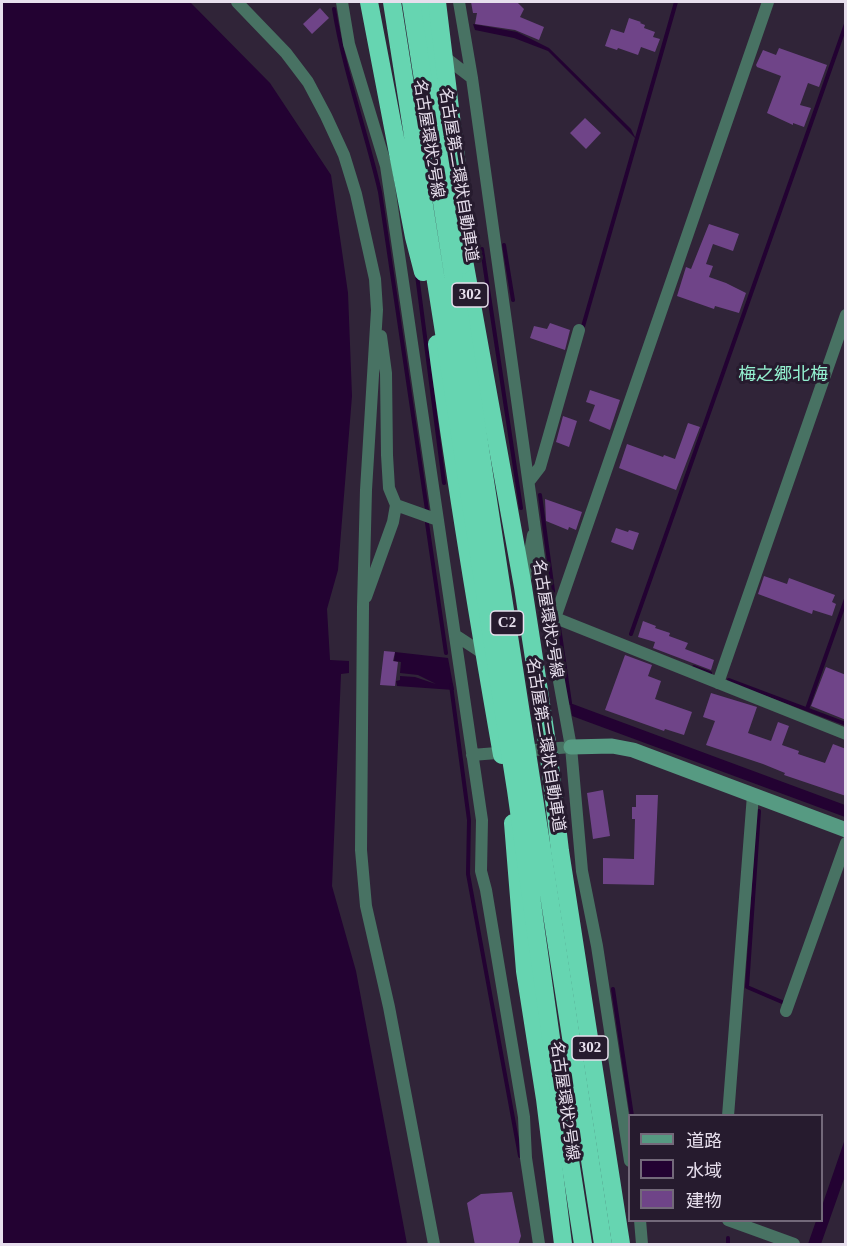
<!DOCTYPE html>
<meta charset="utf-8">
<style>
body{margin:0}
#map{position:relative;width:847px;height:1246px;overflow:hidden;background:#302438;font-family:"Times New Roman","Noto Sans JP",serif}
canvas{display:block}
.frame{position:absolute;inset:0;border:3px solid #e7dfed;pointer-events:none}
.legend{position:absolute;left:628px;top:1114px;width:195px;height:108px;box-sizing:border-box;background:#261b2e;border:2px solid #73697a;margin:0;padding:8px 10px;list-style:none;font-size:18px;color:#e7dfed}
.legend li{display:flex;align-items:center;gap:12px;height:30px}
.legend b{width:30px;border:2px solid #73697a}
</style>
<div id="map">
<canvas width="847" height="1246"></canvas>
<div class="frame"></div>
<ul class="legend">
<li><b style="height:8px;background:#569a82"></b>道路</li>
<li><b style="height:16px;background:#230232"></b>水域</li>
<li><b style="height:16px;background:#6f4488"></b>建物</li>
</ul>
</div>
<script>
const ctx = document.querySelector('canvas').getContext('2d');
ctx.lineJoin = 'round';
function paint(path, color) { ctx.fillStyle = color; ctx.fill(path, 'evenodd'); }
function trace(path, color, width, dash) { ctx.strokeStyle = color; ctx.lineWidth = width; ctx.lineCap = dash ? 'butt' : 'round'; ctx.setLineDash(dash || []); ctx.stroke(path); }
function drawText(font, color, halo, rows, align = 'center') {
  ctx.font = font + ' "Times New Roman","Noto Sans JP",serif'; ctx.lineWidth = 6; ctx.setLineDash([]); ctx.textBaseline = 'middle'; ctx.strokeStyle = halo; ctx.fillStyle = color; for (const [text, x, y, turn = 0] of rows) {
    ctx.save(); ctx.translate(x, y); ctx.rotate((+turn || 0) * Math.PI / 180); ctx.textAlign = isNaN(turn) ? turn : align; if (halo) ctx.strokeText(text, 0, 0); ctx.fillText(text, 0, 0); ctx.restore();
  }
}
paint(new Path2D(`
 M2,2H190L270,83L331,175L348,293L352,396L338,570L327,609L330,660L349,661V673L341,674L332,886L356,971L407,1244H2Z
 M473,24L517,32L549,48L631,129L636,139L548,51L514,38L475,30Z
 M395,652L448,658L454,690L397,686L396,681L400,680V676L415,677L436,684L418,675L400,673L401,662L394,661Z
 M570,703L845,805V817L572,716Z
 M845,1139V1176L821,1244H808L816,1221L822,1220V1206Z`), '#230232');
trace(new Path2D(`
 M334,9C344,71 366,131 380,192L427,510
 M504,245L513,300
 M482,249L521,508
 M417,275L444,483
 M582,330L676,2
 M540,495L553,591
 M427,523L446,653
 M559,627L570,703
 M631,634L846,24
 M694,667L710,673
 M729,680L846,724
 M451,685L469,820L468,874L520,1156
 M807,709L846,599
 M759,811L747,987L782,1002
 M613,989L632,1116
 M728,1244V1238`), '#230232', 4);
paint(new Path2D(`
 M471,2H517L524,9L520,17L544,27L539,40L515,30L475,24L477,13H473Z
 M320,8L329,18L312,34L303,24Z
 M629,18L641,22L640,23L645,25L644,28L655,32L653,37L660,39L655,52L641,47L638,55L618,48L617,50L605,46L611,29L624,33Z
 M779,48L827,65L819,87L808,83L800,105L811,108L804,127L793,123V125L767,113L781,76L757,67L756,65L763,50L776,55Z
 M585,118L601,133L586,149L570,133Z
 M709,224L739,234L733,251L713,244L706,264L713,266L709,277L726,283L746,293L739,313L715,306L714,309L677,296L686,267L691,269Z
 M550,323L570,330L565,350L530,338L534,326L547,329Z
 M590,390L620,400L610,430L589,421L595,405L586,402Z
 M563,416L577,421L569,447L556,442Z
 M688,423L700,427L676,490L619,468L627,444L663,457L664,455L675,459Z
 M545,499L582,512L576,530L569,527L568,530L546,521Z
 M616,528L628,532L629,530L639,533L633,550L611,542Z
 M764,576L787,584L789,578L835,595L832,602L836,604L832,616L813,610L812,614L758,594Z
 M643,621L656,626L655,628L670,633L669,636L688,643L685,649L714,660L711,670L653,648L655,642L638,637Z
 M384,651L395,652L393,661L398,662L395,686L380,685Z
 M625,655L652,665L648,676L661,681L655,699L692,712L684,735L665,729L664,731L605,710Z
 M826,667L846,675V720L811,706Z
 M711,693L757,707L748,733L771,741L778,722L789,726L782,745L799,751L798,754L825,763L833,744L846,749V796L784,775L785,773L763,764L706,745L715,721L703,717Z
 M603,790L610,836L593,839L587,793Z
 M636,795H658L654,885L603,884V858L634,859L635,819H632V807H636Z
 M512,1192L521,1236L518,1245H475L467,1203L481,1194Z`), '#6f4488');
trace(new Path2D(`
 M237,2L286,53L308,82L326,116L344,155L356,194L375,279L377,310L366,490L363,607L361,850L366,906L389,1007L434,1244
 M342,2L349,44L386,166L482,820L481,871L486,890L524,1117L526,1158L539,1244
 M459,2L472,78L547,615L571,747L582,871L597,946L630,1161
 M442,55L472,78
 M530,480L540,467L579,330
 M396,505L438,520
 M525,580L533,535
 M366,597L393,522L396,505L389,488L387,455L386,373L381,336
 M548,615L846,734
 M555,618L768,2
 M455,635L484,654
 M718,683L846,315
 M472,755L571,747
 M786,1011L846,843
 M728,1116L753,795
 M640,1220L642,1244
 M728,1220L794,1244`), '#487263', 12);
trace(new Path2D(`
 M571,747L612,746L633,750L846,830`), '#569a82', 15);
trace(new Path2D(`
 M423,2L451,184
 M462,249L523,587L548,749L560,851L621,1244
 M437,344C455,481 478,618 502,755
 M513,823L525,971L545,1099L563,1244`), '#66d5b1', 18);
trace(new Path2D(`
 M369,2L414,237L423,272
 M392,2L516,790L551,1038L583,1244
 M411,2L603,1244
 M437,2L458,174L462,265`), '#66d5b1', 18);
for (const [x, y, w] of [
 [470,295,36],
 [507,623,33],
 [590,1048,36]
]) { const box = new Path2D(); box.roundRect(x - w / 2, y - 12, w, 24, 4.5); ctx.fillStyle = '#261b2e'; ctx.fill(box); trace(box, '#e7dfed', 1.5); }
drawText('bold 15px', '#e7dfed', null, [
 ["302",470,295],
 ["C2",507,623],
 ["302",590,1048]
]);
drawText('16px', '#e7dfed', '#261b2e', [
 ["名古屋環状2号線",428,139,81],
 ["名古屋第二環状自動車道",458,175,81],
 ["名古屋環状2号線",547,619,81],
 ["名古屋第二環状自動車道",545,745,81],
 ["名古屋環状2号線",564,1101,82]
]);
drawText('18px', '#93f0cf', '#261b2e', [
 ["梅之郷北梅",783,375]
]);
</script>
